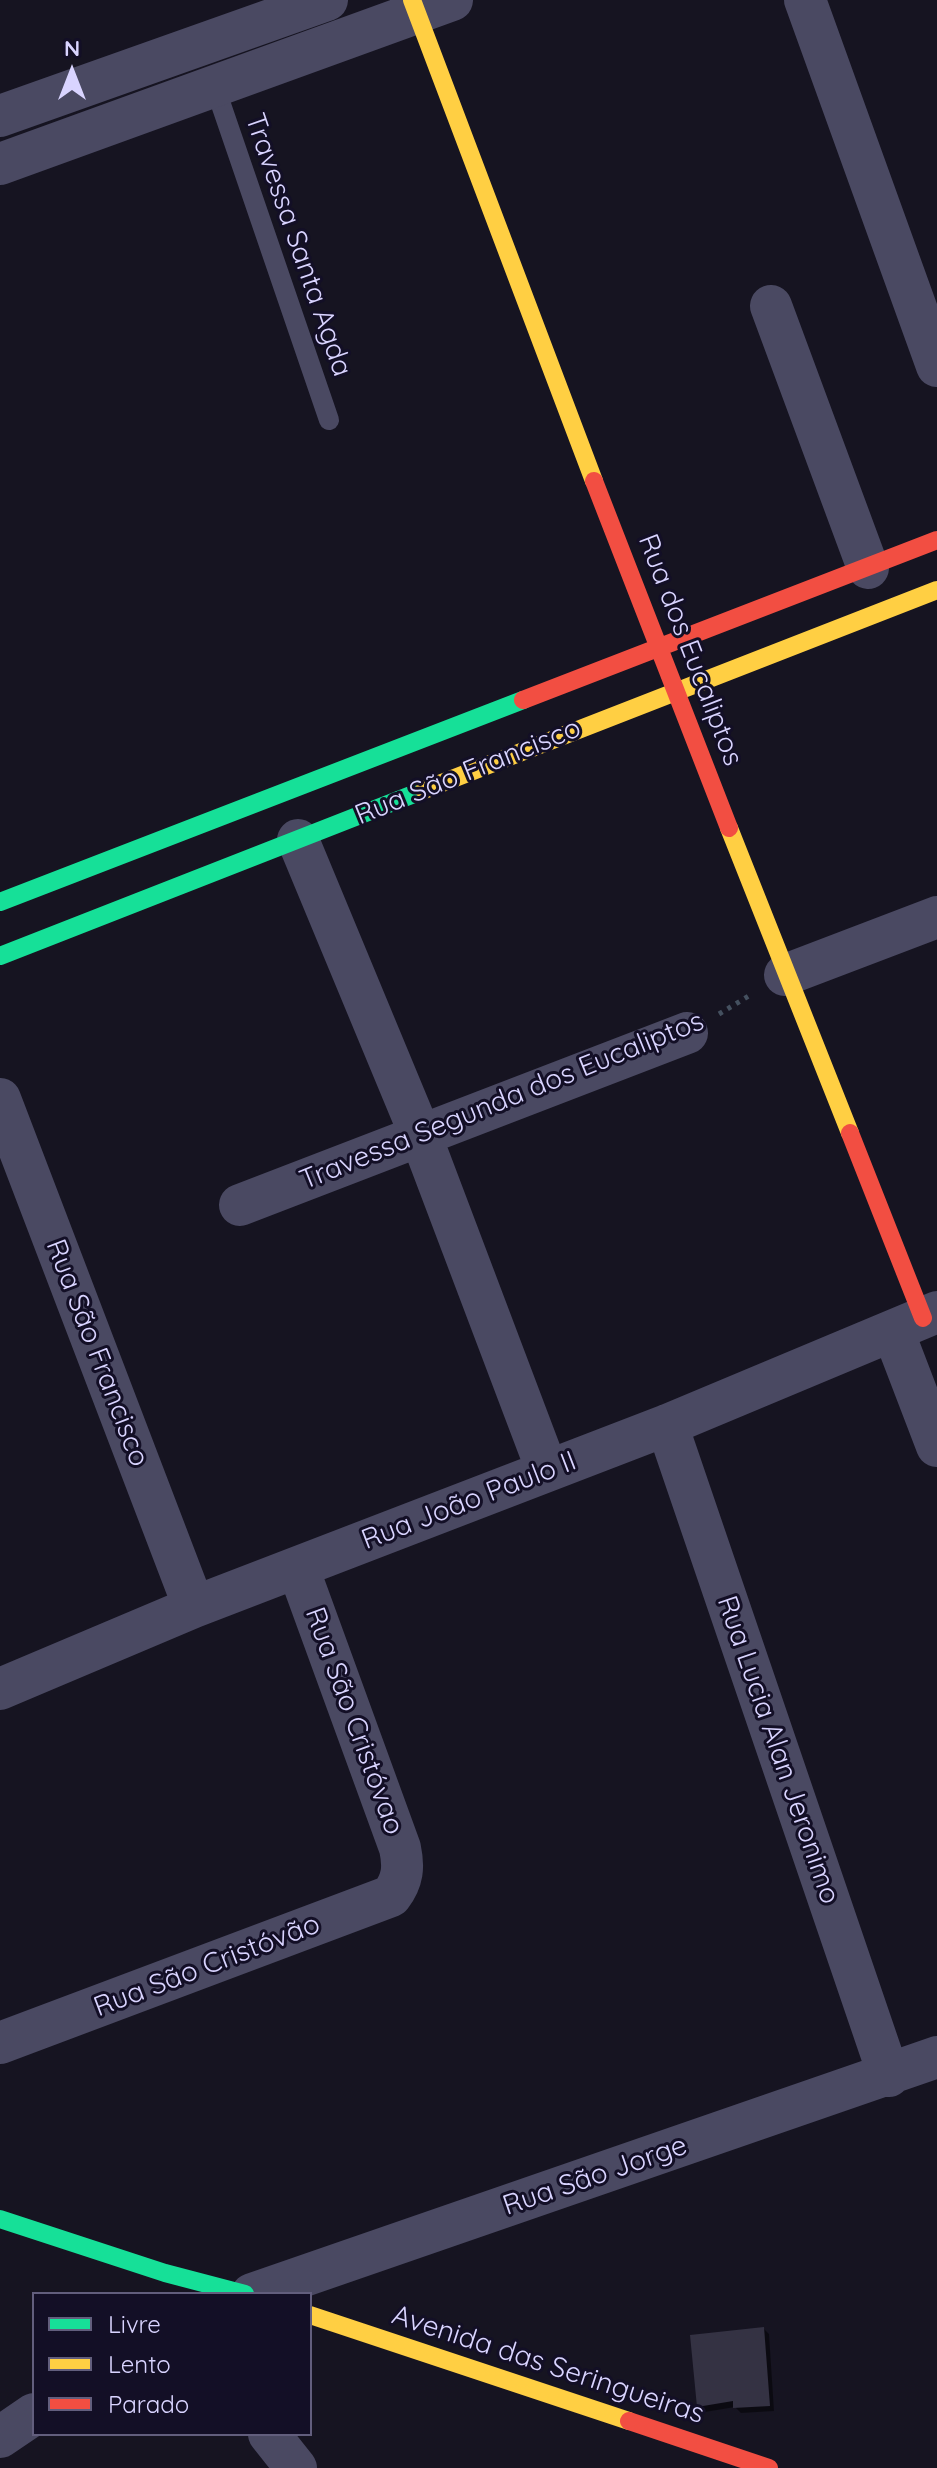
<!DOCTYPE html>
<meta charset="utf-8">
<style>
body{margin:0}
#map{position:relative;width:937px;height:2468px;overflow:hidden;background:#161421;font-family:Quicksand,sans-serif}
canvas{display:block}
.legend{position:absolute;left:32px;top:2292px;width:280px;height:144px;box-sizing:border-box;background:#130f26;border:2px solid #625e7d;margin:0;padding:10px 14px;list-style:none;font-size:24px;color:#d9d4ff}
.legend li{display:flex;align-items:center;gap:16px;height:40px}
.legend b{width:40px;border:2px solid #625e7d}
.north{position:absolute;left:32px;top:32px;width:80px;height:80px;-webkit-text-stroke:6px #130f26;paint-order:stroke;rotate:0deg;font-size:22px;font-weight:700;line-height:32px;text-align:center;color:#d9d4ff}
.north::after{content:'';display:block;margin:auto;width:28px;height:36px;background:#d9d4ff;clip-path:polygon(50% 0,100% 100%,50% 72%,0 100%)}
</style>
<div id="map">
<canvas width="937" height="2468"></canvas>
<ul class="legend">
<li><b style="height:10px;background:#16e098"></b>Livre</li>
<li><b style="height:10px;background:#ffcf43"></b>Lento</li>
<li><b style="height:10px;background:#f24e42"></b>Parado</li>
</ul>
<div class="north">N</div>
</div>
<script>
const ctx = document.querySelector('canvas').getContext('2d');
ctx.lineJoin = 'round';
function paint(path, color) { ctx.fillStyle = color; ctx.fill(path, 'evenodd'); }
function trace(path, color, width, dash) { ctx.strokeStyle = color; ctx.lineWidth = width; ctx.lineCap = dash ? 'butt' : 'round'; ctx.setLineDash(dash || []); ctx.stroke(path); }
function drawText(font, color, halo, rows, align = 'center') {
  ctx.font = font + ' Quicksand,sans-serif'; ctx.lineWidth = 6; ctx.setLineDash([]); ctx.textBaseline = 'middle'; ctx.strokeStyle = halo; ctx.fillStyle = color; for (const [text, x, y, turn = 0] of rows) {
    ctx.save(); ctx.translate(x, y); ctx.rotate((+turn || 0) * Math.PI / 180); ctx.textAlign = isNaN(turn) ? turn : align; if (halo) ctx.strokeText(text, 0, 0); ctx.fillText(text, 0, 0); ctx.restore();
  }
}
paint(new Path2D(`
 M764,2329L769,2334L774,2411L741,2413L735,2407L705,2412L699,2407Z`), '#0007');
paint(new Path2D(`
 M764,2327L770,2406L733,2408V2401L697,2407L690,2335Z`), '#343243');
trace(new Path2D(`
 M719,1014L752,994`), '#44505f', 5, [4, 6]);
trace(new Path2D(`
 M215,87L329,420`), '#4a4962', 20);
trace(new Path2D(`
 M805,0L937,366
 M0,116L327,0
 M0,164L452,0
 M771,306L868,568
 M298,840L420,1134L547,1470
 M785,975L937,917
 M0,1099L194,1607
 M240,1205L687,1033
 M893,1331L937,1446
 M667,1425L889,2076
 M0,1689L194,1607L667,1425L937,1312
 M0,2043L391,1896C403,1880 404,1867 400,1848L298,1568
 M252,2294L937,2057
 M269,2434L296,2468
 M0,2437L34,2414`), '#4a4962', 42);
trace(new Path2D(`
 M0,902L523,700
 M0,956L424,790
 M0,2219L165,2273L245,2294`), '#16e098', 18);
trace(new Path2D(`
 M412,0L594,481
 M424,790L937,590
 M729,828L850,1133
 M310,2315L629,2421`), '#ffcf43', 18);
trace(new Path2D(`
 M594,481L729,828
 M523,700L937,540
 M850,1133L923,1318
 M629,2421L769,2468`), '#f24e42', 18);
drawText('28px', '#d9d4ff', '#130f26', [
 ["Travessa Santa Agda",298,245,71],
 ["Rua dos Eucaliptos",690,650,69],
 ["Rua São Francisco",468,772,-22],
 ["Travessa Segunda dos Eucaliptos",502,1101,-22],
 ["Rua São Francisco",97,1353,69],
 ["Rua João Paulo II",469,1501,-21],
 ["Rua São Cristóvao",354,1721,70],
 ["Rua Lucia Alan Jeronimo",778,1750,71],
 ["Rua São Cristóvão",207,1966,-21],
 ["Rua São Jorge",595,2176,-19],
 ["Avenida das Seringueiras",548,2365,18]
]);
</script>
